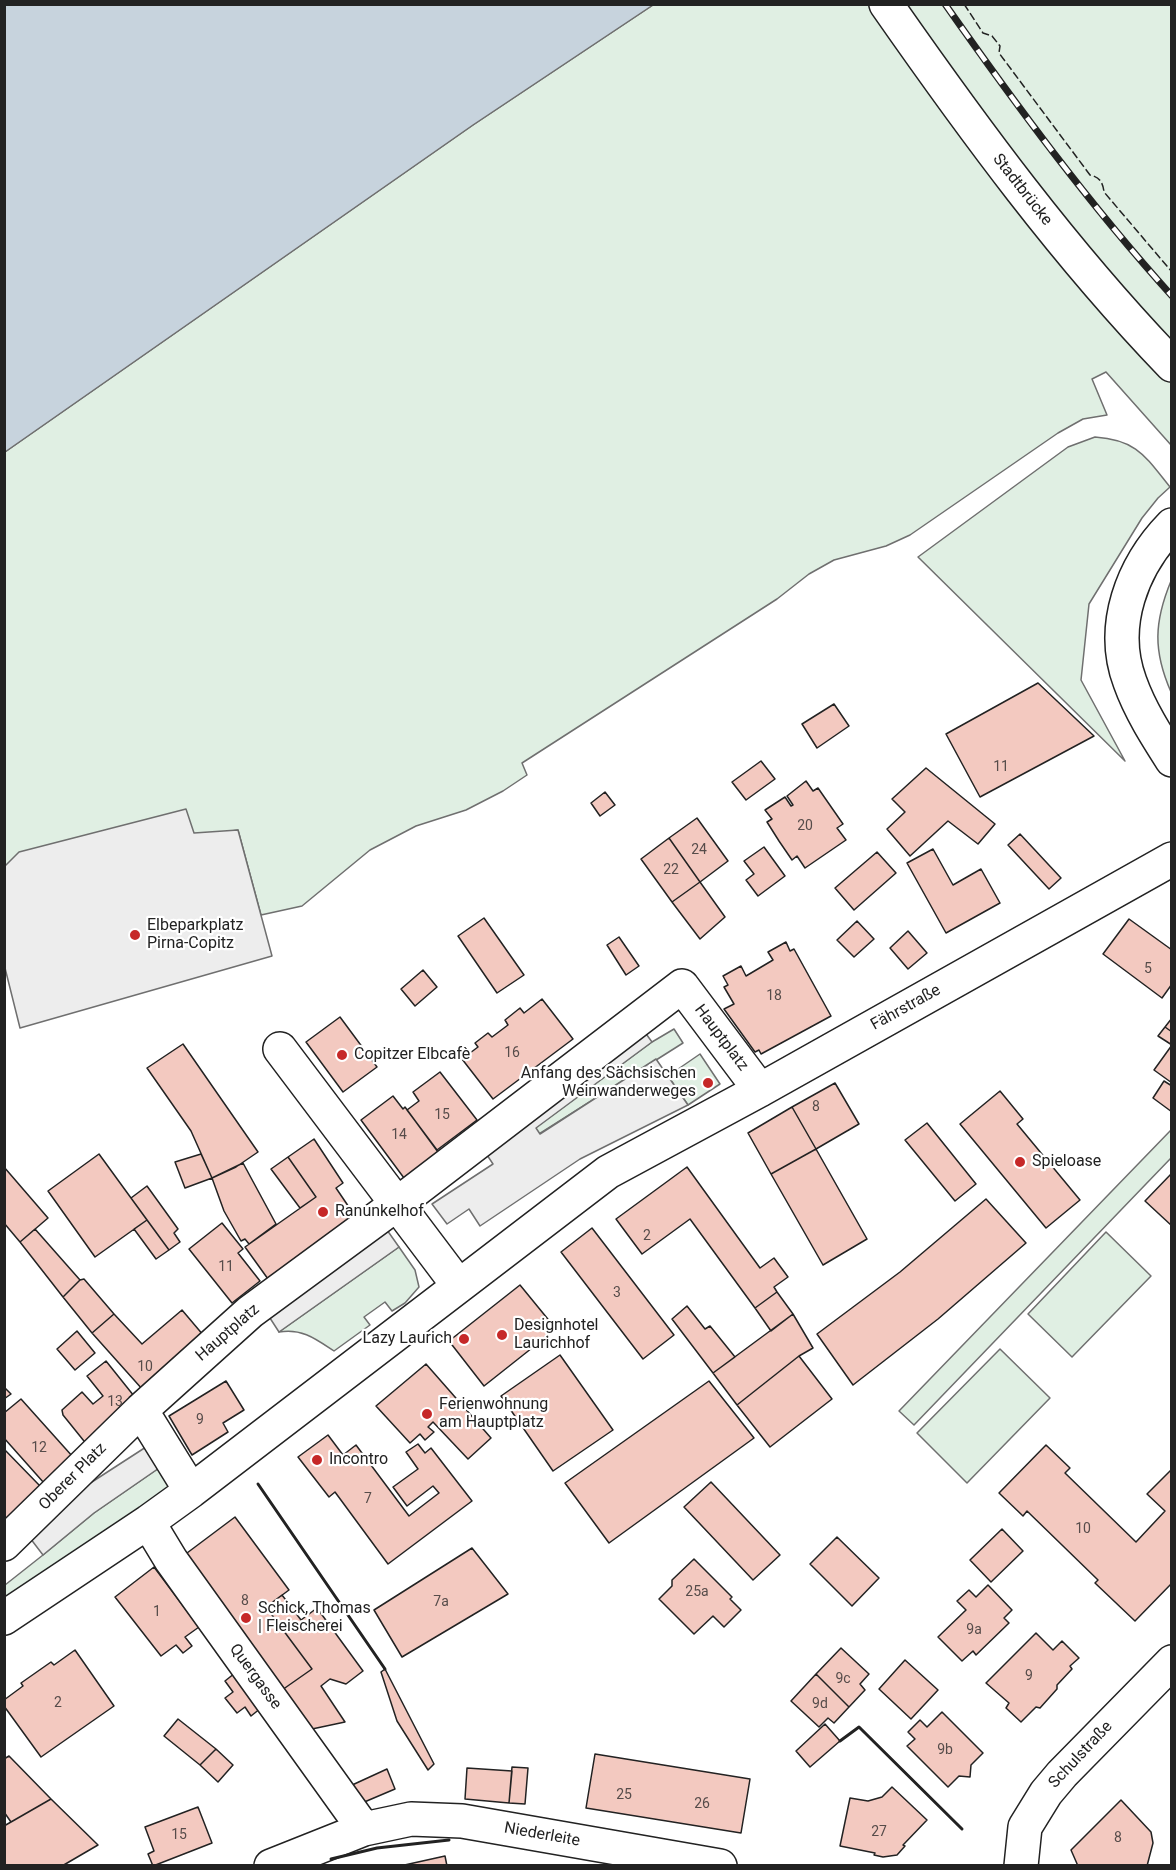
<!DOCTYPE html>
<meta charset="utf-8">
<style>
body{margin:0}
#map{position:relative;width:1176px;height:1870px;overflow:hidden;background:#fff;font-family:Roboto,sans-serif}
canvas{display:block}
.frame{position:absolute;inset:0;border:6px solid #222;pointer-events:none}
</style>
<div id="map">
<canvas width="1176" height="1870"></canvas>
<div class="frame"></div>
</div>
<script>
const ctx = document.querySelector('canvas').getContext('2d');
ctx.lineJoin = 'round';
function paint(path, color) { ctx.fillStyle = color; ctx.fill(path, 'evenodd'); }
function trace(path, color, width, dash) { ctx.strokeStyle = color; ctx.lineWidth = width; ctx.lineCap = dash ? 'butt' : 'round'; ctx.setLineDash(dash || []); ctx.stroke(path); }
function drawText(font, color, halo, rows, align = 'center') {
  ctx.font = font + ' Roboto,sans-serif'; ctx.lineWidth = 4.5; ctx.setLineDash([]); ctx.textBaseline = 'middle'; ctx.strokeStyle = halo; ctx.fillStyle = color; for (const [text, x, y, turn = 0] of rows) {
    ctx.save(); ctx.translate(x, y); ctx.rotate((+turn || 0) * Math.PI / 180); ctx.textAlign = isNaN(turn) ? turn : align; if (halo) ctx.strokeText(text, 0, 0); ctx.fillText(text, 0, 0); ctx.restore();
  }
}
const green = new Path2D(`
 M653,5H1171V445L1106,372L1092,379L1107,415L1083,419L1058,433L910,535L886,546L834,560L809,574L777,599L522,763L527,775L503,791L466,810L416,826L370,850L302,906L261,915L238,830L5,866V452L473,125Z
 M1095,437C1137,440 1145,456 1170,487L1158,498L1142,518L1089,604L1081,680L1125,761L918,557L1068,447Z
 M1171,581V692C1153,651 1154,622 1171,581Z
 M674,1029L683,1043L539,1134L535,1128L652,1042Z
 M700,1054L720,1084L688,1105L668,1076Z
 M1171,1130V1158L914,1425L899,1411Z
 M1106,1232L1151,1276L1072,1357L1028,1314Z
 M399,1247L415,1270L419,1287L405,1303L392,1311L385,1302L364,1317L370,1325L334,1351C316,1339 302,1328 279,1332Z
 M1000,1349L1050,1398L967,1483L917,1433Z
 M162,1466L176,1485L5,1598V1585L43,1555L94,1513Z`);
paint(green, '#e0efe3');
trace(green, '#6f6f6f', 1.5);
const parking = new Path2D(`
 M186,809L194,833L238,830L272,956L20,1028L5,968V866L19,852Z
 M644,1031L652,1042L536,1128L540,1134L656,1059L688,1105L580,1159L480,1226L469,1209L447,1224L432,1204L493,1164L483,1149Z
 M387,1230L399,1247L279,1332L268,1315Z
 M146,1447L162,1466L94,1513L43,1555L30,1538L78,1491Z`);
paint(parking, '#ededed');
trace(parking, '#6f6f6f', 1.5);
const water = new Path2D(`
 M5,4H653V5L473,125L5,452Z`);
paint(water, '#c7d3dd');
trace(water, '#6f6f6f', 1.5);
const building = new Path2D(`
 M1038,683L1094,736L980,797L946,734Z
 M834,704L849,726L817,748L802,724Z
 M761,761L775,779L746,800L732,782Z
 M926,768L995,824L978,844L948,821L910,856L887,829L905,812L892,799Z
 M806,781L813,791L818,788L843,824L837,828L846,840L805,868L797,856L792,860L779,841L767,822L772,819L765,810L785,797L791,806L793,805L787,796Z
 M605,792L615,805L600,816L591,803Z
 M697,818L728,861L700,882L669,838Z
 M1020,834L1061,878L1049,889L1008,845Z
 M669,838L700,882L672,902L641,859Z
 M764,847L785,876L758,896L746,880L754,874L744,861Z
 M933,849L953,885L981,869L1000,903L946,933L907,863Z
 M877,852L896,873L854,910L835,888Z
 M700,882L725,917L700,939L672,902Z
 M484,918L524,975L497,993L458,936Z
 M1129,919L1172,950V984L1162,998L1103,954Z
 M857,921L874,939L854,957L837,940Z
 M908,931L927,953L908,969L890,948Z
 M619,937L639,966L626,975L607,945Z
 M786,942L790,951L794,949L831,1016L761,1054L759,1050L755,1052L724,1009L734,1004L724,987L728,985L723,976L741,966L746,976L773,960L768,952Z
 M423,970L437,987L415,1006L401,989Z
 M542,999L573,1039L493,1099L462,1059L478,1047L475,1043L488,1033L492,1037L508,1025L505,1020L520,1008L524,1013Z
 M340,1017L377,1067L343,1092L306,1042Z
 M1172,1018V1032L1165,1027Z
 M1165,1027L1172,1032V1045L1158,1036Z
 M183,1044L258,1152L236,1167L212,1178L191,1131L147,1068Z
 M1172,1045V1083L1154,1070Z
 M440,1072L477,1120L437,1150L407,1110L419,1101L413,1092Z
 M1164,1081L1172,1086V1112L1153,1098Z
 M835,1083L859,1124L816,1149L792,1107Z
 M1000,1091L1023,1119L1017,1124L1080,1200L1046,1228L960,1124Z
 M393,1096L403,1109L405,1107L438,1152L404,1178L361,1120Z
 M792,1107L816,1149L771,1174L748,1133Z
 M927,1123L976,1184L955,1201L905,1140Z
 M314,1139L343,1183L336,1188L355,1216L268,1279L245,1247L316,1197L288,1157Z
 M816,1149L867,1239L823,1265L771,1174Z
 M99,1154L147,1220L95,1257L48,1191Z
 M201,1154L212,1178L185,1188L175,1162Z
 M288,1157L316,1197L300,1208L271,1169Z
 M243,1163L276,1224L249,1244L245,1239L241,1241L224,1211L212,1178Z
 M4,1167L48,1218L20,1242L4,1223Z
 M687,1167L760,1268L774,1258L788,1277L774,1287L777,1292L755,1308L690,1219L642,1254L616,1219Z
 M1172,1173V1226L1145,1201Z
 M147,1186L178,1229L174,1233L180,1242L169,1250L131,1198Z
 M986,1199L1026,1243L938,1319L853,1385L817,1334L900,1272Z
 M147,1220L169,1250L156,1259L134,1229Z
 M222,1223L243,1249L238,1253L260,1281L232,1303L189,1249Z
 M592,1228L674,1335L643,1359L561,1252Z
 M35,1229L80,1280L63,1297L20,1242Z
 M84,1279L114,1314L92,1333L63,1297L80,1280Z
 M520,1285L556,1329L484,1386L449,1341Z
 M777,1292L793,1314L771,1331L755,1308Z
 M687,1306L705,1329L710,1326L735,1357L713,1373L672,1319Z
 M182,1310L204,1336L143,1390L92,1333L114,1314L142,1344Z
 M793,1314L813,1348L799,1356L737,1405L713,1373Z
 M77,1331L95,1353L75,1370L57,1349Z
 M560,1355L613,1430L553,1471L501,1396Z
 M799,1356L832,1399L770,1447L737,1405Z
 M106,1361L138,1401L88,1446L63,1415L62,1410L82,1392L93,1404L103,1396L87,1376Z
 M426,1364L491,1438L468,1459L433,1422L428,1427L434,1432L425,1440L420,1434L410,1443L376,1406Z
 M226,1381L244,1410L223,1423L228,1432L192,1455L169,1416Z
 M709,1381L754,1438L609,1543L565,1483Z
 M4,1387L11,1394L4,1399Z
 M21,1399L73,1457L44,1483L4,1438V1413Z
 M328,1435L343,1455L356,1445L409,1516L439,1493L433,1486L407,1506L393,1487L418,1469L406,1452L418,1444L425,1453L431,1448L472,1501L388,1564L335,1492L329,1497L298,1457Z
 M1046,1445L1070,1468L1065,1473L1136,1542L1165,1511L1147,1494L1172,1469V1583L1135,1621L1095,1583L1098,1580L1027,1511L1023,1516L999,1493Z
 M4,1449L40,1486L6,1520L4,1518Z
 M711,1482L780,1555L753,1580L684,1507Z
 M235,1517L289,1590L266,1607L312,1669L282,1690L183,1556Z
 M1002,1529L1023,1551L991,1582L970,1560Z
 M837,1537L879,1578L852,1606L810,1564Z
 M472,1548L508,1594L402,1657L374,1610Z
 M694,1559L732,1597L730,1599L741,1610L724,1627L713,1616L694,1634L659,1599L672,1586V1580Z
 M154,1567L199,1627L185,1637L192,1646L183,1653L176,1645L161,1656L115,1597Z
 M988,1585L1012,1610L1004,1618L1009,1623L976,1655L973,1651L962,1661L938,1637L966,1610L957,1601L969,1590L976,1597Z
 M282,1595L301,1620L317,1608L363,1671L346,1684L330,1679L321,1686L345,1722L312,1729L282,1690L312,1669L266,1607Z
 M1036,1633L1053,1650L1062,1641L1079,1658L1070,1666L1072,1669L1057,1685V1689L1040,1708L1036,1707L1021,1722L1006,1708L1009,1703L986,1683Z
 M841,1648L869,1674L860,1684L865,1690L849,1707L816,1674Z
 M75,1650L114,1706L41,1757L4,1706V1700L23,1686L21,1683L51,1662L54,1665Z
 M905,1660L938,1690L911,1719L879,1689Z
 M385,1669L434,1764L428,1770L397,1721L381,1672Z
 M235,1673L261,1708L251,1716L245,1707L237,1713L225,1698L233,1692L225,1681Z
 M816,1674L849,1707L834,1723L828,1718L819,1727L791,1701Z
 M942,1712L983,1753L971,1765L970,1777L959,1776L948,1787L907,1746L915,1739L908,1732L920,1720L927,1727Z
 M178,1719L216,1749L200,1765L164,1736Z
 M825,1724L840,1741L810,1767L796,1751Z
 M216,1749L233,1765L218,1782L200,1765Z
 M595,1754L750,1779L741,1833L586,1808Z
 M9,1756L51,1799L11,1822L4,1812V1759Z
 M512,1767L528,1768L525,1804L509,1803Z
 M467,1768L512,1771L509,1803L465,1799Z
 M387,1769L395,1789L362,1803L350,1786Z
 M892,1787L927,1820L903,1845L905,1846L897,1855L883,1857L874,1855L875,1853L840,1846L850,1798L868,1801L882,1797Z
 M51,1799L98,1845L62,1866H4V1826Z
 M1121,1800L1151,1832L1153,1843L1147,1866H1078L1071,1850Z
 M198,1807L212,1843L153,1866L148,1854L154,1851L145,1827Z
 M445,1856L447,1866H400Z`);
paint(building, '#f3c9c0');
trace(building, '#222', 1.5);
const minor = new Path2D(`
 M1172,525C1132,566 1109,626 1130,682C1140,710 1156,735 1172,760
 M280,1049L458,1285
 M141,1410L191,1491
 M148,1522L171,1560L364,1829
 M4,1544L141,1410L250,1312L405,1198L682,986L760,1090
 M4,1618L148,1522L191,1491L608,1172L760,1090L1172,859
 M271,1866L364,1829L411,1819L462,1821L720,1866
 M1021,1866L1025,1827L1046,1793L1062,1774L1172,1662`);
const major = new Path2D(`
 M886,4C974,130 1065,254 1172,365`);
trace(minor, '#222', 36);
trace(major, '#222', 36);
trace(minor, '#fff', 33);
trace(major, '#fff', 33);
const rail = new Path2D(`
 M945,4C1016,105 1089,204 1172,296`);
trace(rail, '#222', 7);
trace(rail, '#fff', 4.5, [14]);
trace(new Path2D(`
 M964,4L983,33L992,36L1000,46L999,53L1090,175C1100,177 1103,183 1104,192L1172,272`), '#222', 1.5, [8, 3]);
trace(new Path2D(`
 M258,1484L385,1669
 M840,1741L859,1727L962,1829
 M331,1859L377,1848L449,1840`), '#222', 3);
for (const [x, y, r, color] of [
 [135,935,6,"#c62828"],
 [342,1055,6,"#c62828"],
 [708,1083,6,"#c62828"],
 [1020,1162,6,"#c62828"],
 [323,1212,6,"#c62828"],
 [502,1335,6,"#c62828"],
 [464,1339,6,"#c62828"],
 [427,1414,6,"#c62828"],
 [317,1460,6,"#c62828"],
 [246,1618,6,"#c62828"]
]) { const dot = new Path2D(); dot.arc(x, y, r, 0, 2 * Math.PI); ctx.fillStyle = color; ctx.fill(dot); trace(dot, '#fff', 2); }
drawText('14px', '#564c4a', null, [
 ["11",1001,767],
 ["20",805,826],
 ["24",699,850],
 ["22",671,870],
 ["5",1148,969],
 ["18",774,996],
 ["16",512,1053],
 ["8",816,1107],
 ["15",442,1115],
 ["14",399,1135],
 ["2",647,1236],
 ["11",226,1267],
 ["3",617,1293],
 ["10",145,1367],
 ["13",115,1402],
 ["9",200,1420],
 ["12",39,1448],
 ["7",368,1499],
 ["10",1083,1529],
 ["25a",697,1592],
 ["8",245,1601],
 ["7a",441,1602],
 ["1",157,1612],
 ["9a",974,1630],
 ["9",1029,1676],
 ["9c",843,1679],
 ["2",58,1703],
 ["9d",820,1704],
 ["9b",945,1750],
 ["25",624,1795],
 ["26",702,1804],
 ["27",879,1832],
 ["15",179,1835],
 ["8",1118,1838]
]);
drawText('16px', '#222', '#fff', [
 ["Stadtbrücke",1022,190,52],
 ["Fährstraße",906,1008,-29],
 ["Hauptplatz",721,1038,53],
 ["Hauptplatz",228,1333,-41],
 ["Oberer Platz",73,1477,-45],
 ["Quergasse",255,1677,54],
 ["Schulstraße",1081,1755,-47],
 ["Niederleite",542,1835,10]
]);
drawText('16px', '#222', '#fff', [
 ["Elbeparkplatz",147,926],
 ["Pirna-Copitz",147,944],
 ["Copitzer Elbcafè",354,1055],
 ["Anfang des Sächsischen",696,1074,"right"],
 ["Weinwanderweges",696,1092,"right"],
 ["Spieloase",1032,1162],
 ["Ranunkelhof",335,1212],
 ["Designhotel",514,1326],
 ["Laurichhof",514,1344],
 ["Lazy Laurich",452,1339,"right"],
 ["Ferienwohnung",439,1405],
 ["am Hauptplatz",439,1423],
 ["Incontro",329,1460],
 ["Schick, Thomas",258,1609],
 ["| Fleischerei",258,1627]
], 'left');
</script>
